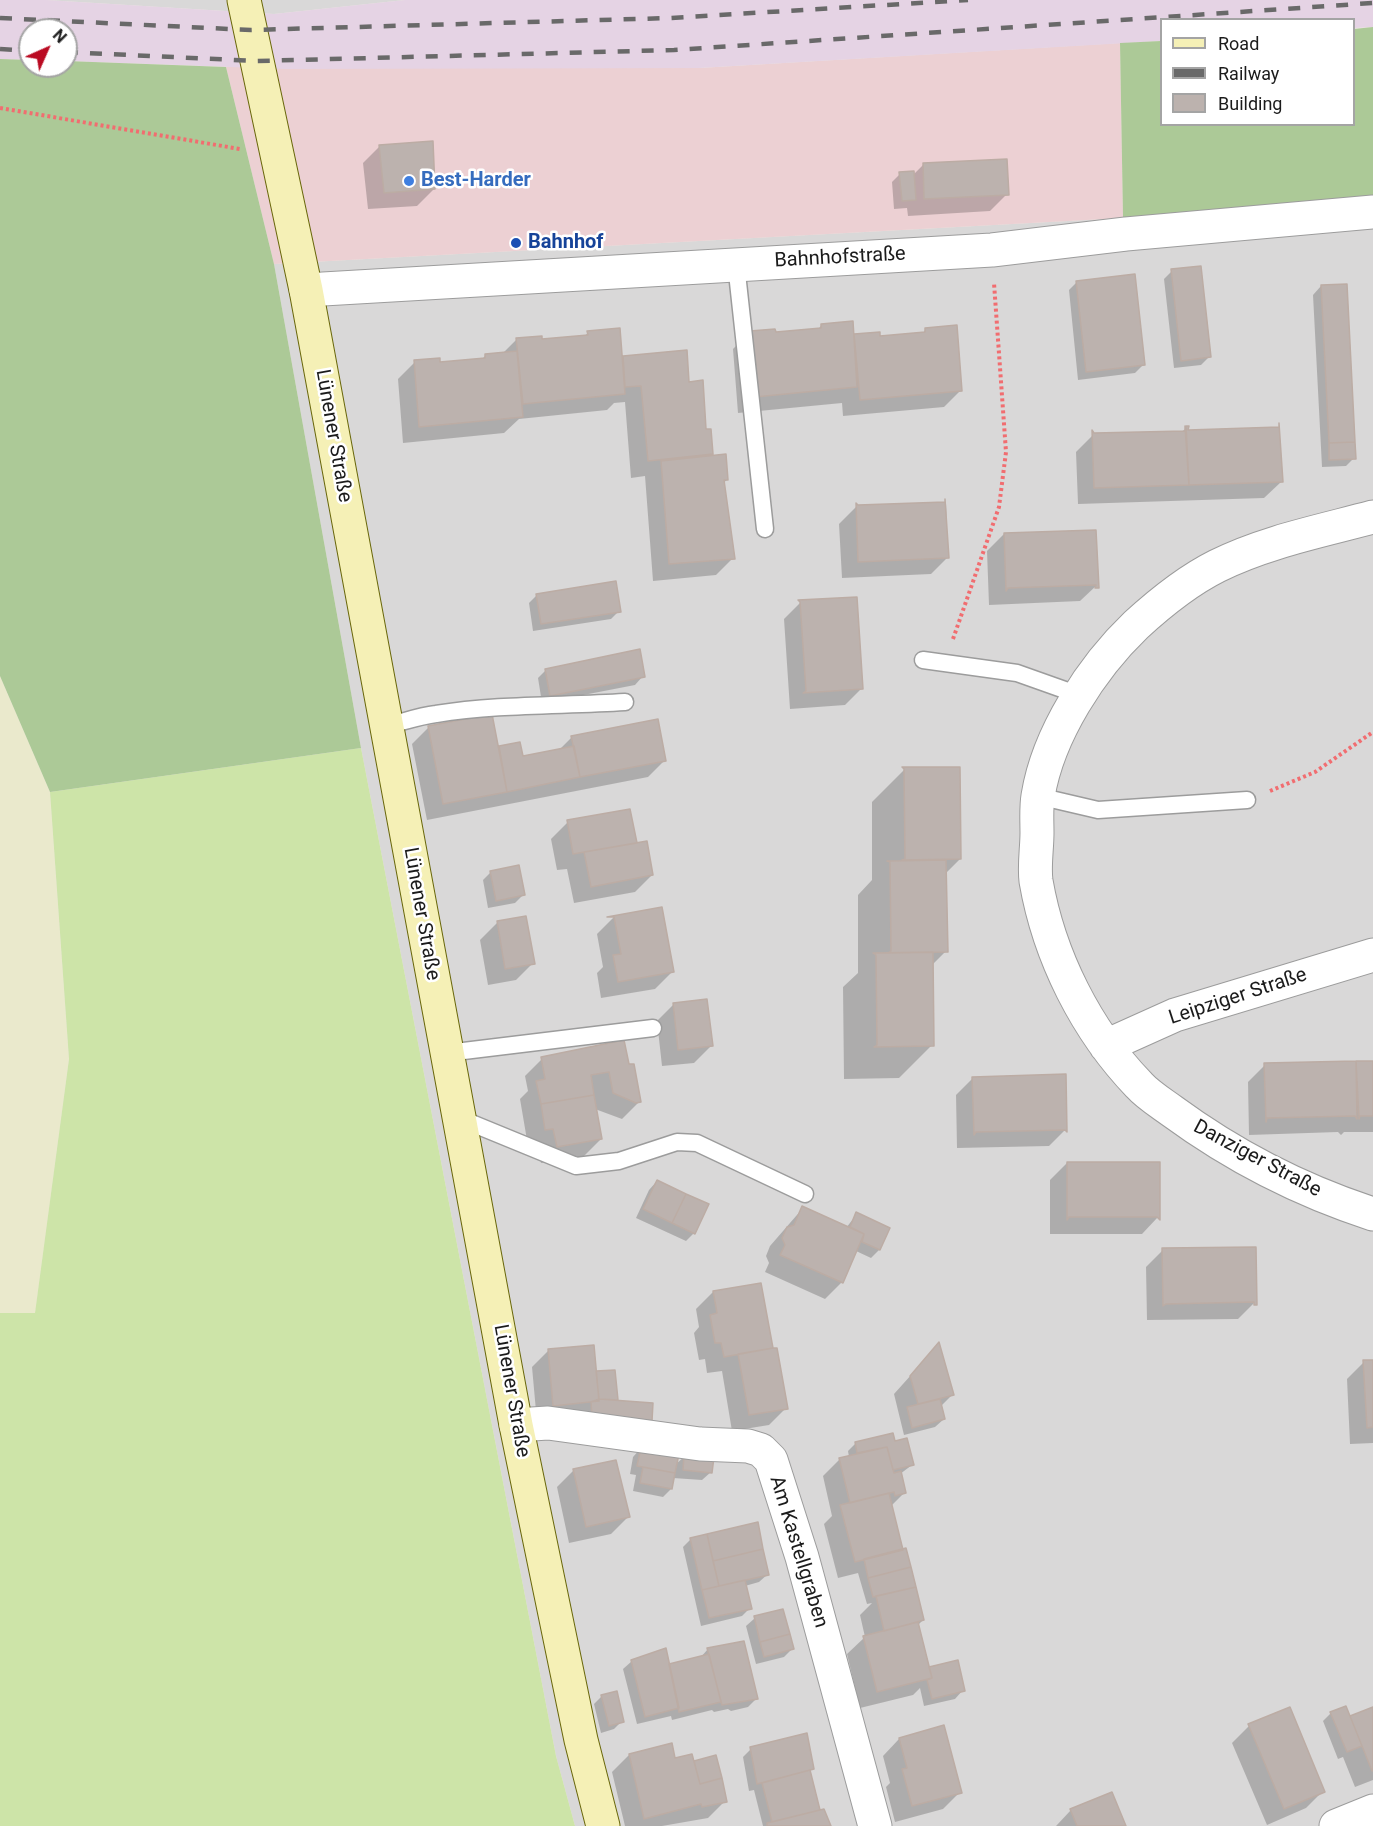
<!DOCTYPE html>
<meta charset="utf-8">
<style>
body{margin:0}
#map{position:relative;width:1373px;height:1826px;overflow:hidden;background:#ece7e1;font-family:Roboto,sans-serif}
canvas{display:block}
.legend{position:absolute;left:1160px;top:18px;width:195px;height:108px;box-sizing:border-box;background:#fff;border:2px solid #a4a4a4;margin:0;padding:8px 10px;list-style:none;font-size:18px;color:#1b1b1b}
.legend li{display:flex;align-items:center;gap:12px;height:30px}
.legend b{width:30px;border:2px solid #a4a4a4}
.north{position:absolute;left:18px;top:18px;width:60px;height:60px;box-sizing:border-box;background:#fff;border:2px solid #a4a4a4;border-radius:50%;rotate:45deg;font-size:16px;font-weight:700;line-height:24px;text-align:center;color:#1b1b1b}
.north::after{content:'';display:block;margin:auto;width:21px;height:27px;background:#ba0b22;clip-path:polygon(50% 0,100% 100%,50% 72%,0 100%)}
</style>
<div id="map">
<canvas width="1373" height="1826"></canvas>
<ul class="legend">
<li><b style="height:8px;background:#f5f0b6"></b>Road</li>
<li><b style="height:8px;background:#696969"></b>Railway</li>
<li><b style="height:16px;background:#bcb2ae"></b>Building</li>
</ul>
<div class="north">N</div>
</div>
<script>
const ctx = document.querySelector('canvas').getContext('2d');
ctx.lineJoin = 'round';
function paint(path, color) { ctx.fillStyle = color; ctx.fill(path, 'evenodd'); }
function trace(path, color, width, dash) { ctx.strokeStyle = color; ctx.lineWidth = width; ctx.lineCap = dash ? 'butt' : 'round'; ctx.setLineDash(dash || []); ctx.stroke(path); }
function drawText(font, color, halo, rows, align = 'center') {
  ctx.font = font + ' Roboto,sans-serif'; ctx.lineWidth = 5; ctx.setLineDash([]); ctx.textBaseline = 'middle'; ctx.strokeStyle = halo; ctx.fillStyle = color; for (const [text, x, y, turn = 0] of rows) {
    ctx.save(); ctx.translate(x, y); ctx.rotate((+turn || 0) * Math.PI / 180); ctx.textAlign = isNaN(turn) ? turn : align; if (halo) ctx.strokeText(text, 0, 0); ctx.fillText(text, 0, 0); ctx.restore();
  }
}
paint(new Path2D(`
 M46,0H405L274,14Z
 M1373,200V1826H575L556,1756L361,748L274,264L1123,218Z`), '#d9d8d8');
paint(new Path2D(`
 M1120,43L1123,218L274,264L226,67L699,68Z`), '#ecd0d3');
paint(new Path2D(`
 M0,0H46L274,14L405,0H1373V27L1354,28V20H1162L1161,41L699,68L285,69L66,61V30H30V60L0,59Z`), '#e5d3e4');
paint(new Path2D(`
 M0,676L50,792L69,1059L35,1314L0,1313Z`), '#eae9cc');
paint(new Path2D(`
 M361,748L556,1756L575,1826H0V1313H35L69,1059L50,792Z`), '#cde4a8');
paint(new Path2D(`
 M1373,27V200L1123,218L1120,43L1161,41L1162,124H1354V29Z
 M0,59L30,60V66H66V61L226,67L274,264L361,748L50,792L0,676Z`), '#acc997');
paint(new Path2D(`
 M380,146L434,189L417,206L368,209L363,163Z
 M923,165L1007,194L990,211L908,216L907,208L894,209L892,182L900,174L913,175Z
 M1172,271L1209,357L1201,365L1174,368L1164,279Z
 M1077,282L1143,365L1135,373L1078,380L1069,290Z
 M1321,286L1354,458L1346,466L1322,467L1313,295Z
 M821,326L852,336L878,334L879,337L922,334L926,329L961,390L944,407L843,416L842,403L738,413L733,349L750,332L774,334L817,330Z
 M588,333L620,357L685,352L688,384L711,454L708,458L727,480L723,483L733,558L716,575L653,581L645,476L631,478L625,402L614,403L607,410L519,419L504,433L403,443L398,379L415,362L439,364L481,360L486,355L502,354L517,339L541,341L583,337Z
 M1187,428V431L1281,482L1264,498L1078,504L1076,452L1093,435L1181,432Z
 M946,503L948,557L931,574L842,578L839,524L856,507Z
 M1004,534L1097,585L1080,601L989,605L987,551Z
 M537,595L619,611L611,619L533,631L529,603Z
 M801,602L862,688L845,705L790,709L784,619Z
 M546,670L643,676L635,685L542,703L538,678Z
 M429,727L498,748L519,744L522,758L559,750L572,737L665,760L648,777L427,820L412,744Z
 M905,769L960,859L945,874L946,951L931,966L932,1045L899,1078L844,1079L843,987L858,973V895L872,880V802Z
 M568,822L636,845L652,875L635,892L574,903L567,869L557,870L551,839Z
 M491,872L523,895L515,903L488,908L483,880Z
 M614,917L672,972L655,989L601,998L597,973L603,967L597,934Z
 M497,923L533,963L516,980L488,985L480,940Z
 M674,1004L711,1046L694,1063L662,1066L657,1021Z
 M542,1059L628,1066L639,1102L622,1119L595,1109L601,1139L584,1156L541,1163L537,1145L528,1146L520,1099L528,1091L525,1076Z
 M1373,1062V1132H1344L1341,1135L1338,1132L1249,1135L1248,1082L1265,1065Z
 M973,1078L1066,1129L1049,1146L957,1148L956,1095Z
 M1067,1163L1158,1217L1142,1234H1050V1180Z
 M657,1181L694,1233L686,1241L636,1218L649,1190Z
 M803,1208L846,1228L857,1214L879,1250L871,1258L856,1251L842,1282L825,1299L765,1272L769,1263L766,1256L770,1246Z
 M1163,1250L1255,1302L1238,1319L1147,1320L1146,1267Z
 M713,1292L771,1350L786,1408L769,1425L732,1431L722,1371L707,1373L705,1359L699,1360L694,1333L699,1327L696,1309Z
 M938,1345L953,1394L940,1407L944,1419L935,1427L904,1435L894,1394Z
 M549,1350L595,1373L613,1371L616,1402L580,1417L537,1422L532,1367Z
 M1373,1361V1443L1350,1444L1347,1379L1364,1362Z
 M856,1443H894L912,1465L900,1474L904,1493L891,1506L923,1620L917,1626L928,1670L963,1690L955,1699L924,1706L920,1688L913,1695L860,1708L847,1654L865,1637L860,1615L872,1603L867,1604L858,1573L838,1578L824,1524L832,1516L823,1476L840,1459L849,1457L848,1451Z
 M641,1448L675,1465L685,1456L711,1472L702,1480L673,1478L671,1489L663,1497L633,1491L636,1475L630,1474L633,1457Z
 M574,1470L628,1517L611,1534L569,1543L557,1487Z
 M691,1539L768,1574L759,1582L745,1586L750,1608L742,1616L701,1626L683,1547Z
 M755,1618L792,1649L784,1657L756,1664L746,1626Z
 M708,1649L756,1699L748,1707L731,1711L728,1709L714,1712L712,1710L672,1720L671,1716L637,1724L623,1669L632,1661L668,1666L700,1658Z
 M602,1696L622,1721L614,1729L601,1733L594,1704Z
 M1373,1708V1780L1355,1787L1343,1757L1338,1759L1323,1721L1331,1713L1349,1718Z
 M1289,1709L1323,1791L1306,1808L1267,1825L1232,1743L1249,1726Z
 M899,1739L960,1792L943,1809L895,1822L886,1787L890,1783L883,1756Z
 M751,1749L812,1769L809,1772L819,1811L828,1826H763L754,1790L749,1791L743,1757Z
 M629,1755L693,1762L715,1757L725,1801L708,1818L662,1826H625L612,1772Z
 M1071,1810L1124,1826H1056Z`), '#0003');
const building = new Path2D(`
 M433,141L435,189L384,193L379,145Z
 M1007,159L1009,195L924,199L923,163Z
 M914,171L916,200L902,201L899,172Z
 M1201,266L1211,357L1181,361L1171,269Z
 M1135,274L1145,365L1086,372L1076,281Z
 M1347,284L1355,442L1329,443L1321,285Z
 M853,321L857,387L755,397L750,331L775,329L776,332L821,328V324Z
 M957,325L962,391L860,400L854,334L880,332V336L925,332V328Z
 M620,328L625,394L523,404L516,338L542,336V339L588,335L587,331Z
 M687,350L689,382L703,380L706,429H711L713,454L648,461L641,386L625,387L623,356Z
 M517,351L523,417L419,427L414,360L440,358V362L485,358V354Z
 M1279,423L1283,482L1189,485L1186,426H1189L1188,430L1279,427Z
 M1185,426L1189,485L1094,488L1092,430L1094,433L1185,431Z
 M1355,442L1356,459L1329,460V443Z
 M726,454L728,480H724L735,559L669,564L661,461Z
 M945,499L949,558L858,562L856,503L858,505L945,502Z
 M1096,530L1099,588H1095L1096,585L1008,588L1006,591L1004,533Z
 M616,581L621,612L541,624L536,594Z
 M857,597L863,689L803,693L806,691L800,602L798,600Z
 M640,649L645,677L550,696L545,669Z
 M492,714L507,792L443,804L428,726Z
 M658,719L666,761L580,777L571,736Z
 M520,742L523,756L574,746L580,777L507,792L499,746Z
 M902,767H960L961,859L902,860L905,859L904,769Z
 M630,809L637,843L573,854L567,820Z
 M647,841L653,875L591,887L584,852Z
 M946,860L948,952L888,953L891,951L890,862L887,861Z
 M519,865L525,895L496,901L490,871Z
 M662,907L674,972L618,982L613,955L621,954L614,917H607Z
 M526,916L535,964L505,969L497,921Z
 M933,952L934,1046L874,1047L877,1045L876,955L873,953Z
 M707,999L713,1046L678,1050L673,1003Z
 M624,1040L629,1064H634L641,1102L636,1103L613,1093L609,1072L591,1075L594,1095L541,1104L536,1081L545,1079L541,1057Z
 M1356,1061H1373V1116H1360L1359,1119Z
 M1356,1061L1357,1119L1355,1116L1267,1118L1266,1122L1264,1063Z
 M1066,1074L1067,1132L1065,1130L976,1132L974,1135L972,1077Z
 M594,1095L602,1139L557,1147L553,1129L545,1130L541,1104Z
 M1067,1162H1160V1220L1157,1217H1069L1067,1220Z
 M657,1180L686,1194L672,1223L643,1209Z
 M686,1194L709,1204L695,1234L672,1223Z
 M802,1206L864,1234L843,1283L780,1255L785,1245L782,1238L787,1227L794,1225Z
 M856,1212L890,1228L880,1250L862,1242L864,1234L850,1227Z
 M1256,1247L1257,1305H1254V1302L1166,1304L1163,1306L1162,1248Z
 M761,1283L773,1348L724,1357L721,1343H715L710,1315L717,1313L713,1291Z
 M939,1342L954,1395L918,1404L910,1376Z
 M594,1345L599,1401L553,1406L548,1349Z
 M773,1348H777L788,1409L749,1415L738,1354Z
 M1363,1360H1373V1427L1367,1428Z
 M615,1370L618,1400L599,1399L596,1371Z
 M599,1399L653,1403L652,1421L592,1417L591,1402Z
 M940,1399L945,1419L912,1428L907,1407Z
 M893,1433L895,1441L907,1438L914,1465L893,1470L887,1447L857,1453L855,1442Z
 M641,1447L679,1454L675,1473L637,1466Z
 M887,1447L894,1473L901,1471L906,1493L895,1496L894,1492L850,1503L839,1458Z
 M684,1454L714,1457L712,1473L683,1470Z
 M616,1460L630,1517L586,1527L573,1469Z
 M643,1467L675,1473L672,1489L640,1483Z
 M889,1493L903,1550L855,1562L840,1505Z
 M758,1522L763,1549L713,1561L707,1534Z
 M707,1534L719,1586L702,1590L690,1538Z
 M906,1548L911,1567L868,1578L864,1559Z
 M763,1549L769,1575L719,1586L713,1561Z
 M911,1567L916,1587L873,1597L868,1578Z
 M745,1580L752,1609L709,1618L702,1590Z
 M916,1587L924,1620L884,1631L876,1596Z
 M783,1609L790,1634L760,1642L754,1616Z
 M918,1622L932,1678L877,1692L863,1636Z
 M790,1634L794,1649L764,1657L760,1642Z
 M744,1641L758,1699L722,1705L707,1648Z
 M666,1648L679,1708L645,1717L631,1660Z
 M709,1654L721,1702L679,1712L669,1664Z
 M958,1660L965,1691L932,1699L927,1680L932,1678L929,1667Z
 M617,1691L624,1722L609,1726L601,1695Z
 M1346,1706L1362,1746L1347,1752L1330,1712Z
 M1290,1707L1325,1792L1284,1809L1248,1724Z
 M1373,1707V1771H1372L1350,1716Z
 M944,1725L962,1793L912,1806L902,1769L907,1768L899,1738Z
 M807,1733L814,1769L757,1784L750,1747Z
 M672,1743L675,1758L692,1754L700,1784L722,1778L727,1802L702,1807L701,1804L644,1819L629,1754Z
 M716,1755L722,1778L700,1784L694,1761Z
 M810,1770L820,1810L772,1822L762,1783Z
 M1112,1792L1126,1826H1077L1070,1809Z
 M824,1809L831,1826H767V1823Z`);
paint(building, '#bcb2ae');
trace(building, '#bcaca4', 1.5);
const service = new Path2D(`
 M736,264L765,529
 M923,660L1017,673L1079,695
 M386,726C403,722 419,716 436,714C498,704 562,706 625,702
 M1038,796L1098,810L1247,800
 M447,1053L653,1028
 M459,1118L576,1166L619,1161L677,1142L697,1143L805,1194`);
const minor = new Path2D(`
 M306,290L992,250L1126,234L1373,212
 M1373,517C1321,531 1265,542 1217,566C1187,581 1160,603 1136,625C1092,667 1048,734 1038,796C1036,808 1037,821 1037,833C1037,848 1034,866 1036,881C1049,956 1086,1030 1139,1085C1148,1095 1161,1103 1172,1111C1232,1155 1302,1191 1373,1214
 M1106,1046L1175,1015L1373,955
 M516,1425L548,1423L700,1444L748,1446L761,1450L771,1460L802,1557L875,1826
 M1336,1826L1373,1811`);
const secondary = new Path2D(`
 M244,0L306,290L516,1425L581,1740L603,1826`);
trace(service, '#9c9c9c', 19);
trace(minor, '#9c9c9c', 35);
trace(secondary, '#69670b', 35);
trace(new Path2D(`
 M0,108L240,149
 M953,639L999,507L1006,452L994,283
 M1270,791L1315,772L1373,732`), '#f16d70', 4, [3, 3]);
trace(service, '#fff', 16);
trace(minor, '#fff', 33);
trace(secondary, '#f5f0b6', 33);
trace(new Path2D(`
 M0,18L251,30L670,18L968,0
 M0,49L30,51
 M66,52L257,61L674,50L1373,3`), '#696969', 4.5, [12, 12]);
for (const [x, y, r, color] of [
 [409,181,6,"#3f7fe0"],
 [516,243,6,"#1a4fb4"]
]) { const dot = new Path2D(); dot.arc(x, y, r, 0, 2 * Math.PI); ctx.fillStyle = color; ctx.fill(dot); trace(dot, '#fff', 2); }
drawText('bold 20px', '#366cbe', '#fff', [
 ["Best-Harder",421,181]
], 'left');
drawText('bold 20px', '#164399', '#fff', [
 ["Bahnhof",528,243]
], 'left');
drawText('20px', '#1b1b1b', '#fff', [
 ["Bahnhofstraße",840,258,-3],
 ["Lünener Straße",333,436,80],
 ["Lünener Straße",421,914,80],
 ["Leipziger Straße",1238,997,-18],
 ["Danziger Straße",1257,1159,28],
 ["Lünener Straße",511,1391,80],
 ["Am Kastellgraben",798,1552,73]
]);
</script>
